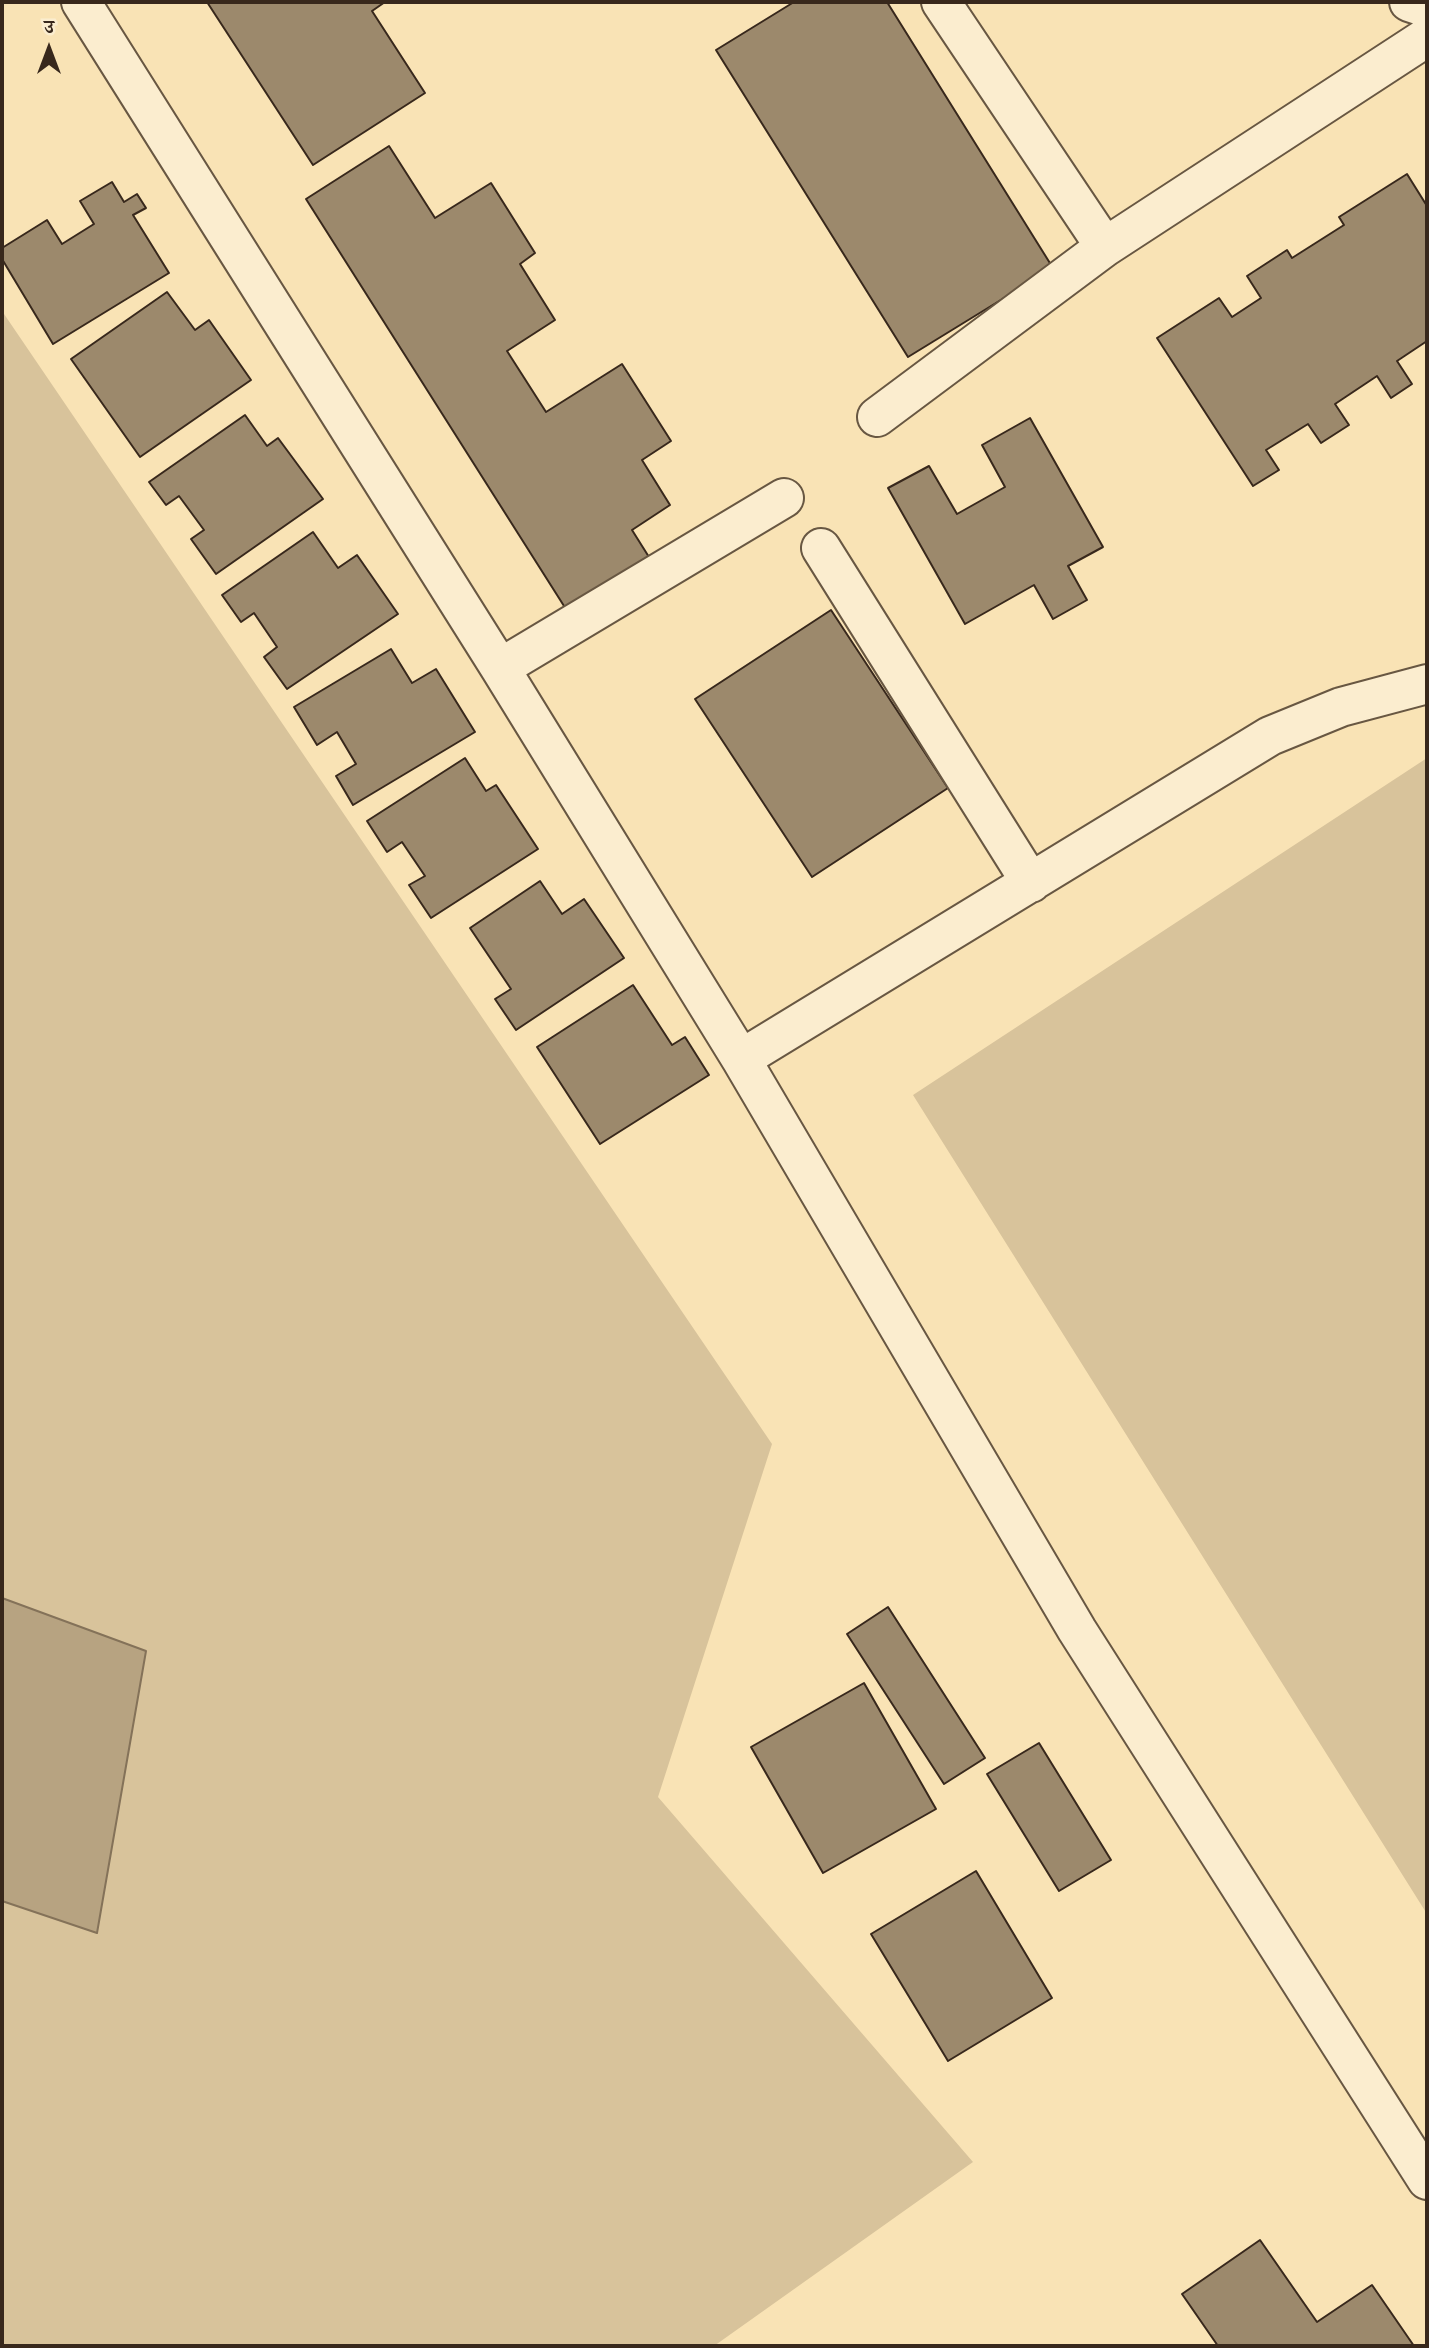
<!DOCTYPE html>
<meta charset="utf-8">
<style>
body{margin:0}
#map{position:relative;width:1429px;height:2348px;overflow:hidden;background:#f9e3b5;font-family:"IM FELL English","Noto Serif Devanagari",serif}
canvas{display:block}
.frame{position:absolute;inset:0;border:4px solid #38281c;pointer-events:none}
.north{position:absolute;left:14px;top:14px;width:70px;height:70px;-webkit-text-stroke:5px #fbedcf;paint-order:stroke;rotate:0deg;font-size:19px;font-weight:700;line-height:28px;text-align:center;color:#38281c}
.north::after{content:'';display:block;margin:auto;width:24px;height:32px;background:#38281c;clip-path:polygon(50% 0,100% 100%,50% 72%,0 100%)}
</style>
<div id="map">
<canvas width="1429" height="2348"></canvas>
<div class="frame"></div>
<div class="north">उ</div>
</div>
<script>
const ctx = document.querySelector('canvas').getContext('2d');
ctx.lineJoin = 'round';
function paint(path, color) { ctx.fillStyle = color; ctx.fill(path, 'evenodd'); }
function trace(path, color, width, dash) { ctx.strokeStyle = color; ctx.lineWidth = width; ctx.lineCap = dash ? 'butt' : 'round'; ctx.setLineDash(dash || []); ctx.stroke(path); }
paint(new Path2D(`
 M2,311L772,1444L658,1797L973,2162L714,2346H2Z
 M1427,758V1914L913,1095Z`), '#d8c39b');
const water = new Path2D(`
 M2,1598L146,1651L97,1933L2,1901Z`);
paint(water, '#b7a381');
trace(water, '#847259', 2);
const building = new Path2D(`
 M207,2H385L372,11L425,93L313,165Z
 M794,2H887L1053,268L908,357L716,50Z
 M389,146L435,218L491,183L535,253L520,264L555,320L507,351L546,412L622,364L671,441L642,460L670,505L632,530L654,565L571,617L306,199Z
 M1407,174L1427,206V341L1397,361L1412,384L1391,398L1377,376L1335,404L1349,425L1321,443L1308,424L1266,450L1279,470L1253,486L1157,338L1219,298L1232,317L1261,298L1247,276L1287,250L1292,258L1344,225L1339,217Z
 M112,182L124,202L137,194L146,208L133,215L169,273L53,344L2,259V248L47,220L62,244L94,224L80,201Z
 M167,292L195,330L209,320L251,380L140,457L71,359Z
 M245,415L267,446L278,438L323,499L216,574L191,539L204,530L179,496L166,505L149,482Z
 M1030,418L1103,547L1068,566L1087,600L1053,619L1034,585L965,624L888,488L929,466L957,514L1005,487L982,445Z
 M313,532L338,568L357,555L398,614L287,689L264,657L277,647L254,613L241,622L222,595Z
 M831,610L948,788L812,877L695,699Z
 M391,649L412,683L436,669L475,732L353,805L336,776L356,764L337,732L317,745L294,707Z
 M465,758L486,791L496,785L538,849L431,918L409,885L425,876L402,842L387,852L367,821Z
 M540,881L562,914L584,899L624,958L516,1030L495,999L511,989L470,928Z
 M633,985L672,1045L685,1037L709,1075L600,1144L537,1047Z
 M888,1607L985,1758L944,1784L847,1634Z
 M864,1683L936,1809L823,1873L751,1747Z
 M1039,1743L1111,1860L1059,1891L987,1774Z
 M976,1871L1052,1998L948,2061L871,1934Z
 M1260,2240L1317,2322L1372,2285L1414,2346H1218L1182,2294Z`);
paint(building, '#9c896c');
trace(building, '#38281c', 2);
const minor = new Path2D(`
 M81,2L500,668L741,1059L1077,1630L1427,2180
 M941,2L1105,247
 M1409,2L1427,8
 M877,417L1105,247L1427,37
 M821,548L1031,883
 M500,668L784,498
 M741,1059L1270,736L1341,707L1427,684`);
trace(minor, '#685742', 42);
trace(minor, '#fbedcf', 38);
</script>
